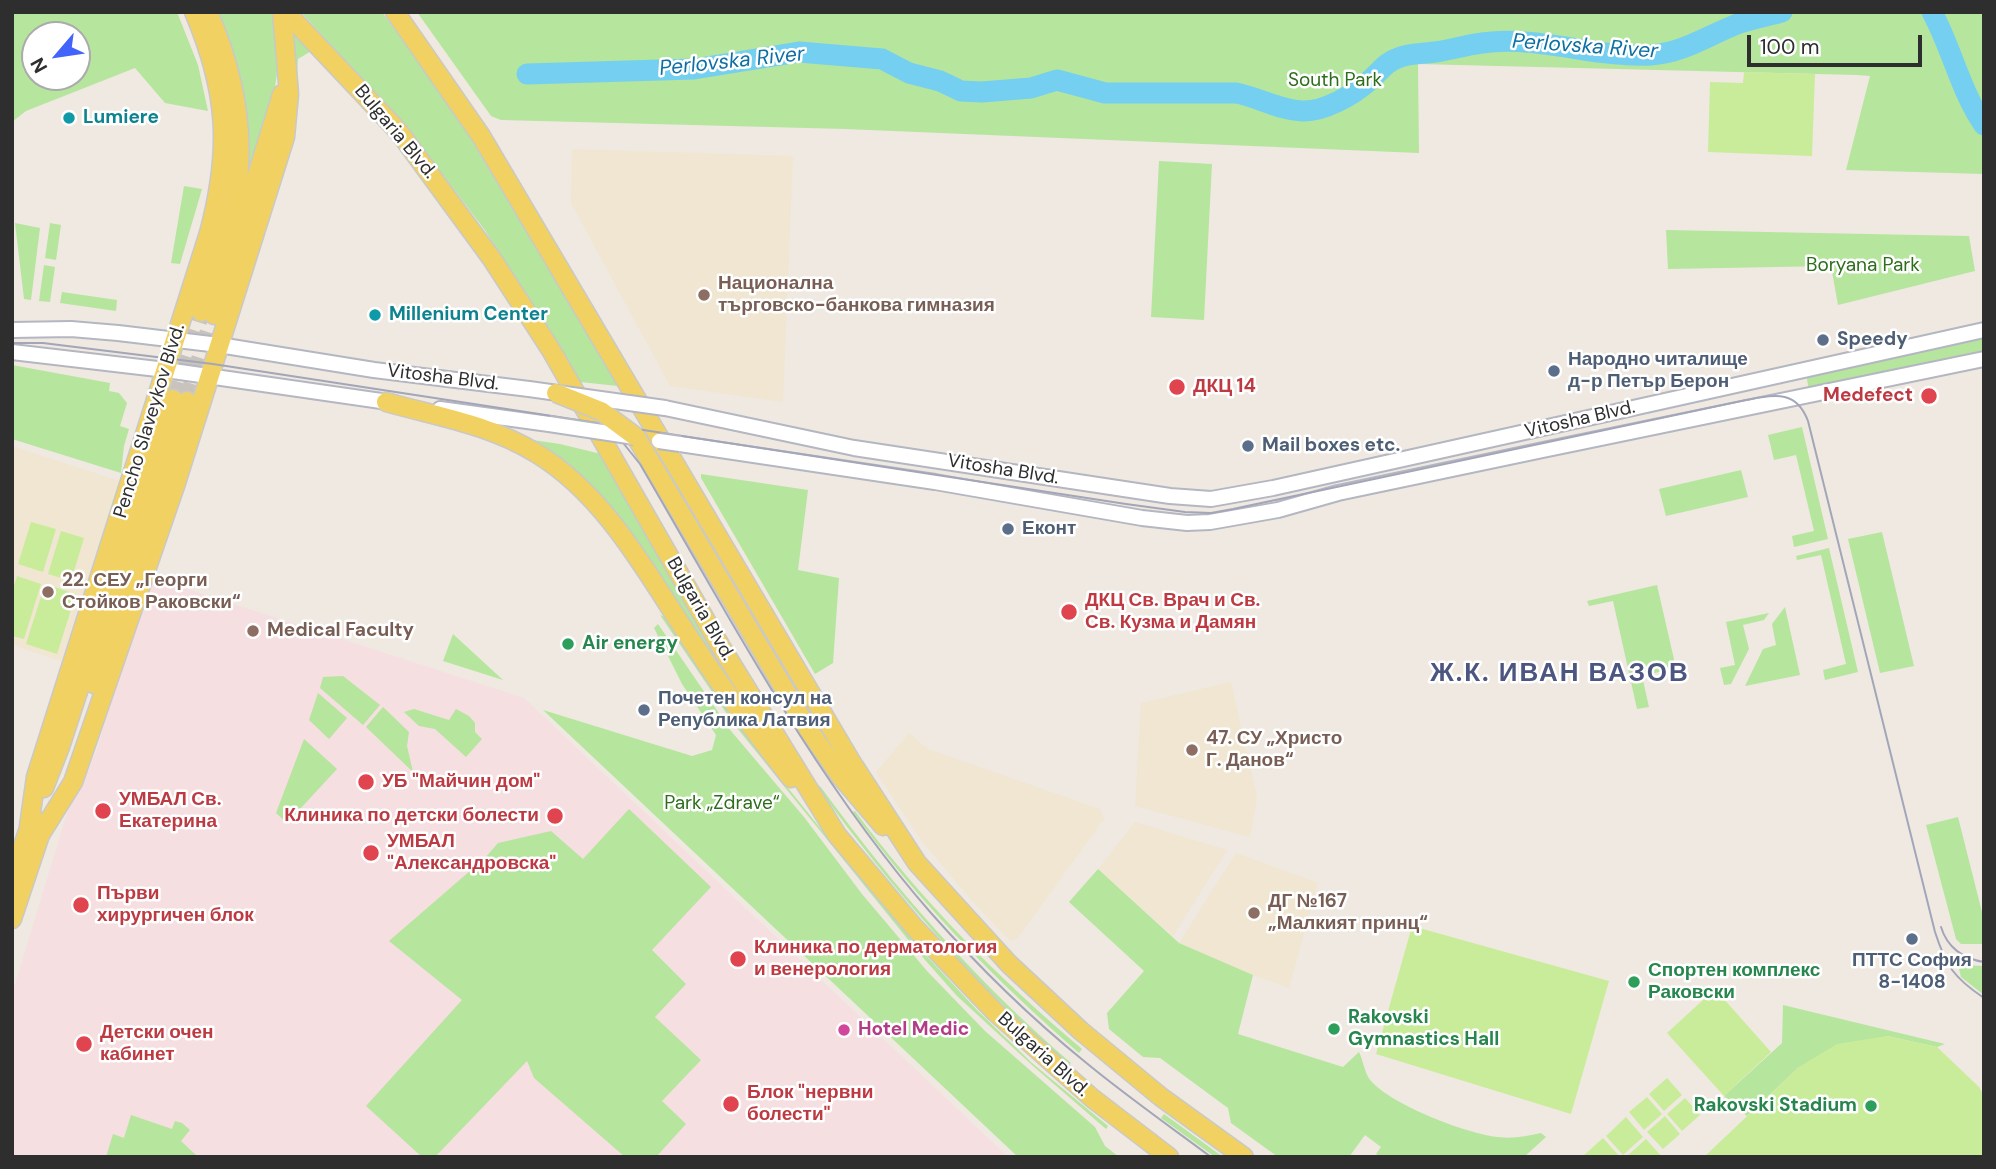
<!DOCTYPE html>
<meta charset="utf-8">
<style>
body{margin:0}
#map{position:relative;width:1996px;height:1169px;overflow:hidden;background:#efe9e1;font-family:"DM Sans",sans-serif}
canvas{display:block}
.frame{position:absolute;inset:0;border:14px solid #2e2e2e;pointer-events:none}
.north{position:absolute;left:21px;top:21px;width:70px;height:70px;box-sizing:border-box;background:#fff;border:2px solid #ababab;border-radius:50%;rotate:241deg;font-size:19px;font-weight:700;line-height:28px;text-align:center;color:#2e2e2e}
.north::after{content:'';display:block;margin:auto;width:24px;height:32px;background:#4264fb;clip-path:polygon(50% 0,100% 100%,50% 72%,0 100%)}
.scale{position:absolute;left:1747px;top:35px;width:175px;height:32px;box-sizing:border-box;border:4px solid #2e2e2e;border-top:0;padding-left:9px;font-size:21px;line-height:24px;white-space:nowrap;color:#2e2e2e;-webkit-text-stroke:5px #fff;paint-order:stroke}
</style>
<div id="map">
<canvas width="1996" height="1169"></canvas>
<div class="frame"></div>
<div class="north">N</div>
<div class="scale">100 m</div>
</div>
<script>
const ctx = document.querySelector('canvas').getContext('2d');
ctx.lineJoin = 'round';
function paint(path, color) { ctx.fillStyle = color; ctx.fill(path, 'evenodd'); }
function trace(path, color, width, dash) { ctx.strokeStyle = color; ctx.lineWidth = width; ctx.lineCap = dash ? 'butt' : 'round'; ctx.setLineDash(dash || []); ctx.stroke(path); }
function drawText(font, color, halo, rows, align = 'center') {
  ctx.font = font + ' "DM Sans",sans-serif'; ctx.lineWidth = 5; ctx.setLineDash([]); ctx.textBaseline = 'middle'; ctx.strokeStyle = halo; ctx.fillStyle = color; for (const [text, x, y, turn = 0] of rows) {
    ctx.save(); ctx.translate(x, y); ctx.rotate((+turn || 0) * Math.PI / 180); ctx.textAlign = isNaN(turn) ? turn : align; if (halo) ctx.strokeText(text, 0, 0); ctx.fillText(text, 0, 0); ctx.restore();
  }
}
paint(new Path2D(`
 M572,149L793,156L783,402L670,386L571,203Z
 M12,446L120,481L61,661L12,645Z
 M1231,682L1257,797L1250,837L1135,806L1141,703Z
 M909,733L928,749L1100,809L1104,819L1017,939L1010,941L971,900L921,840L876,772Z
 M1135,822L1227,850L1173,936L1098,869Z
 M1236,853L1318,883L1289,988L1253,975L1179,943Z`), '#f0e6d1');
paint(new Path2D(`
 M147,576L524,698L1008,1157H12V994L68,810L86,776L98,746Z`), '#f5dfe0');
paint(new Path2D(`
 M12,12H177L198,65L208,111L165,103L135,68L26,111L12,122ZM35,35H77V77H35Z
 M215,12H274L313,50L298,59L297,74H277L271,113L243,204Z
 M301,12H382L453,109L618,386L580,382L484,229L415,138Z
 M417,12H1981L1984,19V174L1846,170L1870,76L1857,75L1418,64L1419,153L845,129L501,120L491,116Z
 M1159,161L1212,164L1204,320L1151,317Z
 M184,186L202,189L180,264L171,263Z
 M15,223L40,228L31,300L24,299Z
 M50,223L61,225L56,260L45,258Z
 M1666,230L1969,236L1975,271L1838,305L1831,266L1668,269Z
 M44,265L55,267L50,302L39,301Z
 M62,292L117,300L116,311L60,303Z
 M1984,335V355L1809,391L1806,373Z
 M12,365L110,383L109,391L119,393L127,403L120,426L129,429L124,446L121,473L12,439Z
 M1802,427L1828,539L1794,547L1792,536L1814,531L1796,455L1774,460L1768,435Z
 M519,438L560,444L601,454L739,697L618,524Z
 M1741,470L1748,497L1666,516L1659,489Z
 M701,474L808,490L798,570L839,578L833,663L815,674L701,478Z
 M1882,532L1914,666L1880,673L1848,539Z
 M1829,548L1858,672L1825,680L1823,670L1846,664L1821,555L1797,560L1796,556Z
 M1657,585L1676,668L1642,676L1649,707L1637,709L1613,601L1589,606L1587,601Z
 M1785,607L1800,675L1745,686L1763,649L1776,645L1772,624Z
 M1769,613L1764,620L1743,625L1749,649L1731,684L1724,685L1720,668L1735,665L1726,622Z
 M660,615L665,617L735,722L874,895L921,950L978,1011L1032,1063L1108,1126L1106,1129L1032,1065L957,996L918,952L733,723Z
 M658,624L731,731L804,817L862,894L927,971L985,1031L1095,1127L1105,1146L1119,1157H1018L543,710L692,756L712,750L716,735L682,684L654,628Z
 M453,634L503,680L443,661Z
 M343,676L380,705L363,725L320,688L323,677Z
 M318,693L347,718L329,739L309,720Z
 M383,707L409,732L407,746L413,772L366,727Z
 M414,709L449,720L456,709L469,716L475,723V732L482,739L466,757L435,729L419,726L404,712Z
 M304,739L337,769L287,823L276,813Z
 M820,786C896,890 974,979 1071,1063L1068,1066C974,983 892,889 818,788Z
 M629,809L711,887L652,950L686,984L655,1017L701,1060L662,1101L686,1124L656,1157H625L534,1078L527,1061L435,1157H422L366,1106L462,1000L389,941L485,858L498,843L551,831L583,859Z
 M855,811C920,899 998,978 1082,1049L1079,1053C995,980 918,901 853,812Z
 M1958,817L1984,920V944H1961L1956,939L1926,825Z
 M1098,869L1179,943L1253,975L1238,1034L1343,1067L1359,1052C1363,1060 1365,1075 1371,1081C1392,1105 1467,1134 1498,1137C1513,1139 1527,1136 1541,1133L1546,1137L1524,1157H1381L1376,1154L1381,1147L1365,1135L1349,1157H1278L1231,1123L1228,1108L1160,1058L1143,1057L1109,1029L1107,1013L1144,971L1069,902Z
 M1963,965L1984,966V995L1961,977L1959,969Z
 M1783,1005L1945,1044L1937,1047L1887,1036L1799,1067L1747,1116L1724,1096L1782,1043Z
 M1164,1114L1223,1157H1215L1161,1118Z
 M131,1115L172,1129L175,1121L182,1123L190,1130L181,1141L198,1157H106L113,1134L124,1138Z`), '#b6e59e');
paint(new Path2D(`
 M1744,72L1815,74L1812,156L1708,152L1710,82L1743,83Z
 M31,522L56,529L43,572L18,564Z
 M61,531L84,538L71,581L48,574Z
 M17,576L41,584L24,639L12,636V592Z
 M45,584L76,594L57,654L26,644Z
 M1412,926L1609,981L1571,1114L1376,1054Z
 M1715,989L1771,1052L1724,1096L1667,1033Z
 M1887,1036L1937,1047L1979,1087L1984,1096V1157H1704L1799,1067L1837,1044Z
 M1667,1078L1682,1095L1664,1111L1649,1094Z
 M1647,1097L1662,1114L1644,1130L1629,1112Z
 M1685,1098L1700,1115L1682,1131L1667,1114Z
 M1665,1116L1680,1134L1663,1149L1647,1132Z
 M1626,1117L1643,1137L1623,1155L1606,1136Z
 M1603,1138L1620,1157H1582Z
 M1646,1139L1662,1157H1626Z`), '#c9ec9a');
trace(new Path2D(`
 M1932,12C1952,49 1960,90 1984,125
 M527,74L694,69L799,52L882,59L909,73L940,81L961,91L982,92L1031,88L1057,80L1105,93H1236C1258,97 1279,110 1302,111C1324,112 1353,95 1369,81C1379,73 1385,62 1398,58C1409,53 1422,54 1435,52C1450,50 1466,45 1482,43C1539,35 1594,58 1651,55C1684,53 1710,34 1740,23C1754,18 1768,16 1782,12`), '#75cff0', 21);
trace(new Path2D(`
 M173,399L201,312
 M187,401L214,315`), '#c8c4bd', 18, [18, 9]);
const minor = new Path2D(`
 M12,330L71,329L118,333L219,345L374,370L529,389
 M12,352L166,370L395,403
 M665,408L854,448L1170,496L1211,499L1273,488L1984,330
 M440,409L549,424
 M680,444L935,482L1142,518L1187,523L1210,522L1278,510L1338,493L1543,450L1984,359`);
const major = new Path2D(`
 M286,12L399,132L492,259L551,350L721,647L837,835L914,927L995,1012L1092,1098L1169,1157
 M395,12L481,136L852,763L917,863L1009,964L1081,1031L1161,1097L1244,1157
 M201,312C212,277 226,241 234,205C248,138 235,74 208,12
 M214,315L282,94
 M386,402C439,417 488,424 536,453C609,497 651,581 697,649C726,694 758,736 791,778
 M636,437L808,729L842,778L883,826
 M94,684L187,401
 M44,788L60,747L173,399
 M29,826L36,777L209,233C231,150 228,92 194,12
 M12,877L33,817
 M12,919L40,835L73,782L175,486L285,137L289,94L282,12`);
trace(minor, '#b4b7c1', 18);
trace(major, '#c9c9c9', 21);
trace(minor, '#fff', 14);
trace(major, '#f2d163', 18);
trace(new Path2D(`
 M12,343H43L213,364L1126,504L1185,512L1211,513L1233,509L1746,400C1774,395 1796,389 1808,421L1935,932C1946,966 1954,978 1984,998
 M603,428L620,439L640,464C730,618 814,779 931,913C977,965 1031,1018 1084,1061C1125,1095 1168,1125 1211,1157
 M1941,927C1947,947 1963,959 1984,962`), '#a3a6b8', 2);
const minorBridge = new Path2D(`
 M529,389L665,408
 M549,424L635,437
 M659,441L680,444`);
const majorBridge = new Path2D(`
 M556,393L601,411L636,437`);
trace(minorBridge, '#b4b7c1', 18, []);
trace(majorBridge, '#c9c9c9', 21, []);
trace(minorBridge, '#fff', 14);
trace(majorBridge, '#f2d163', 18);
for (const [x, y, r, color] of [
 [69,118,7,"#0f9aa8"],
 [704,295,7,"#8d6e63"],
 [375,315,7,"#0f9aa8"],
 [1823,340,7,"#5c6f8a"],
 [1554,371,7,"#5c6f8a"],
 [1177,387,9,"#e0444e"],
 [1929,396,9,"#e0444e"],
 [1248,446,7,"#5c6f8a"],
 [1008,529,7,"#5c6f8a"],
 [48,592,7,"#8d6e63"],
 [1069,612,9,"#e0444e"],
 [253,631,7,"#8d6e63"],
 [568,644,7,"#2e9e5b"],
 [644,710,7,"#5c6f8a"],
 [1192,750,7,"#8d6e63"],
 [366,782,9,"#e0444e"],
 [103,811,9,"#e0444e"],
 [555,816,9,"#e0444e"],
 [371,853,9,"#e0444e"],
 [81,905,9,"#e0444e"],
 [1254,913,7,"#8d6e63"],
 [1912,939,7,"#5c6f8a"],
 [738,959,9,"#e0444e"],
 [1634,982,7,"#2e9e5b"],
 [1334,1029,7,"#2e9e5b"],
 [844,1030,7,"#d1479c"],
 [84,1044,9,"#e0444e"],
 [731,1104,9,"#e0444e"],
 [1871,1106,7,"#2e9e5b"]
]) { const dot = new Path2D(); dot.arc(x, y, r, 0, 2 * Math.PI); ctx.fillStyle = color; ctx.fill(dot); trace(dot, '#fff', 2.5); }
drawText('19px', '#2c6e1b', '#fff', [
 ["South Park",1335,81],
 ["Boryana Park",1863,266],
 ["Park „Zdrave“",722,804]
]);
drawText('bold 19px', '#0d838f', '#fff', [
 ["Lumiere",83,118],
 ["Millenium Center",389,315]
], 'left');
drawText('19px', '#2e2e2e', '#fff', [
 ["Bulgaria Blvd.",395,132,50],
 ["Vitosha Blvd.",443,378,7],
 ["Vitosha Blvd.",1580,420,-13],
 ["Pencho Slaveykov Blvd.",150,421,-73],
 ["Vitosha Blvd.",1003,470,9],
 ["Bulgaria Blvd.",700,609,60],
 ["Bulgaria Blvd.",1043,1055,42]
]);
drawText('bold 19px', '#785e54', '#fff', [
 ["Национална",718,284],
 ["търговско-банкова гимназия",718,306],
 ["22. СЕУ „Георги",62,581],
 ["Стойков Раковски“",62,603],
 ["Medical Faculty",267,631],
 ["47. СУ „Христо",1206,739],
 ["Г. Данов“",1206,761],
 ["ДГ №167",1268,902],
 ["„Малкият принц“",1268,924]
], 'left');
drawText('bold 19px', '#4e5e75', '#fff', [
 ["Speedy",1837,340],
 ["Народно читалище",1568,360],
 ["д-р Петър Берон",1568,382],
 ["Mail boxes etc.",1262,446],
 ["Еконт",1022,529],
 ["Почетен консул на",658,699],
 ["Република Латвия",658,721],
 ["ПТТС София",1912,961,"center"],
 ["8-1408",1912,983,"center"]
], 'left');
drawText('bold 19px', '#be3a42', '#fff', [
 ["ДКЦ 14",1193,387],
 ["Medefect",1913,396,"right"],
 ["ДКЦ Св. Врач и Св.",1085,601],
 ["Св. Кузма и Дамян",1085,623],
 ["УБ \"Майчин дом\"",382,782],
 ["УМБАЛ Св.",119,800],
 ["Екатерина",119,822],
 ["Клиника по детски болести",539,816,"right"],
 ["УМБАЛ",387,842],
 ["\"Александровска\"",387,864],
 ["Първи",97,894],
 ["хирургичен блок",97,916],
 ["Клиника по дерматология",754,948],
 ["и венерология",754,970],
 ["Детски очен",100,1033],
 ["кабинет",100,1055],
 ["Блок \"нервни",747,1093],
 ["болести\"",747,1115]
], 'left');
drawText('bold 19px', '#27864d', '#fff', [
 ["Air energy",582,644],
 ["Спортен комплекс",1648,971],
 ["Раковски",1648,993],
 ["Rakovski",1348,1018],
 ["Gymnastics Hall",1348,1040],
 ["Rakovski Stadium",1857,1106,"right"]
], 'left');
drawText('bold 19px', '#b23c85', '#fff', [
 ["Hotel Medic",858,1030]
], 'left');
drawText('italic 21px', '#0d6fa3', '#fff', [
 ["Perlovska River",1585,47,4],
 ["Perlovska River",732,62,-6]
]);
ctx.letterSpacing = '2px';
drawText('bold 26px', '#4d5680', '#fff', [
 ["Ж.К. ИВАН ВАЗОВ",1560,674]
]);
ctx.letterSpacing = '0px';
</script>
